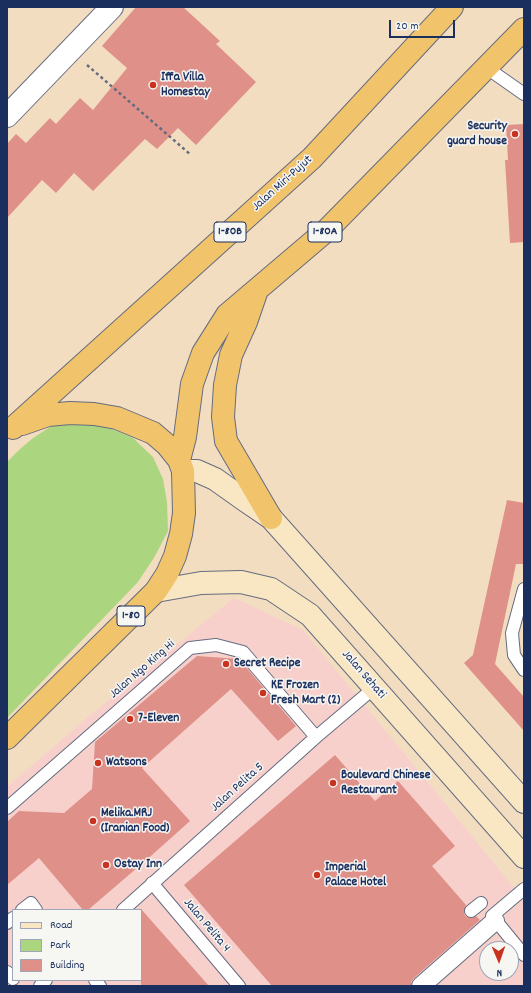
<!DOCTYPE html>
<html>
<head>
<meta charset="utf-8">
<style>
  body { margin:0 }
  #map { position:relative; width:531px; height:993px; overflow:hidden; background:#f2ddc0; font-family:Dekko,sans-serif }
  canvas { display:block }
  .frame { position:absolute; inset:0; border:8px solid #1b2f5e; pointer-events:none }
  .legend { position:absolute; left:12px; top:909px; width:130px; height:72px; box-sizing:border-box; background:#f6f6f2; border:1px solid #9ea6b7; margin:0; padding:5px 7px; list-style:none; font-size:12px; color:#1b2f5e }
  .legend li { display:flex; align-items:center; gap:8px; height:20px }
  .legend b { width:20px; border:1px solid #9ea6b7 }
  .north { position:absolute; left:479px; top:941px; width:40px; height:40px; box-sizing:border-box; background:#f6f6f2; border:1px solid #9ea6b7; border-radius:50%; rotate:178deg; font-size:11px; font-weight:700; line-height:16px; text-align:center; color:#1b2f5e }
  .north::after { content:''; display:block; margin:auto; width:14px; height:18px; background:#c8321e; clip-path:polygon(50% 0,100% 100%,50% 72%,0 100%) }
  .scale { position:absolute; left:389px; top:20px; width:66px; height:18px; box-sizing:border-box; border:2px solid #1b2f5e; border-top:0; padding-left:5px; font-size:12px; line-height:14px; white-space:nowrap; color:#1b2f5e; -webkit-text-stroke:3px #f6f6f2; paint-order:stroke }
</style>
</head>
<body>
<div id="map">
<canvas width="531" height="993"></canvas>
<div class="frame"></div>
<ul class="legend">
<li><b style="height:5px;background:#f9e7c3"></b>Road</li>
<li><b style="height:11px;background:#acd580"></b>Park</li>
<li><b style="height:11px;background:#df9088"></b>Building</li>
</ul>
<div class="north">N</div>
<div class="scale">20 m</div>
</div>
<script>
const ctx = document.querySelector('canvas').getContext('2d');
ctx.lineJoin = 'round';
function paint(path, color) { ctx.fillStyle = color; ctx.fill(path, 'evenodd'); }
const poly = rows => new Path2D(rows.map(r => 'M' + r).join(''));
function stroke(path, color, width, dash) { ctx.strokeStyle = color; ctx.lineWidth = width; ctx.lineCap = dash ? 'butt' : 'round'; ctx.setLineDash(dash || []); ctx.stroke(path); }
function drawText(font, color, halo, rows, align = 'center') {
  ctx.font = font + ' Dekko,sans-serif'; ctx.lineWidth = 3; ctx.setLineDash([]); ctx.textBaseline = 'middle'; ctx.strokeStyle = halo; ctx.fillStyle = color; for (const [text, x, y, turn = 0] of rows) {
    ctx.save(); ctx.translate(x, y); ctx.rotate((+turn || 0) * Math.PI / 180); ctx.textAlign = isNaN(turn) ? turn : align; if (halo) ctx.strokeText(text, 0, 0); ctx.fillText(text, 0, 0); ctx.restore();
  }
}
paint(poly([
  [234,598,303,630,524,900,524,986,7,986,7,787,89,716],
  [13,910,141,910,141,980,13,980],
  [487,949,511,949,511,973,487,973]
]), '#f7d0cc');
paint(poly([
  [67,421,101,424,133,438,153,457,163,479,167,502,168,531,155,556,138,582,7,718,7,462,19,450,33,438,50,427]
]), '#acd580');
paint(poly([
  [136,7,183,7,220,41,216,44,256,82,196,145,178,128,157,149,145,139,93,191,74,173,56,193,42,180,7,218,7,144,16,134,26,143,50,118,56,124,80,98,93,110,127,68,102,46],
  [524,124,524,242,510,243,505,160,508,160,506,125],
  [507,500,524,503,524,564,516,564,495,664,524,697,524,731,464,663,473,655],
  [197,656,239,659,296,726,278,741,231,689,142,768,190,821,152,855,88,910,83,910,39,858,7,885,7,822,19,811,64,813,92,789,95,742],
  [335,755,375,801,398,781,455,846,432,866,466,905,464,912,465,916,472,918,476,916,480,920,414,978,411,982,411,986,272,986,184,885],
  [141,909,209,986,141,986]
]), '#df9088');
const service = poly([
  [487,68,524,94],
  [524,589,512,633,514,655,524,670],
  [7,808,190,648,216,645,243,652,316,737],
  [152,883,239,986],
  [524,889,492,916,524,955],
  [22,910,31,903,36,910],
  [123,910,316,737,374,688],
  [471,911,481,903],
  [7,923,13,918],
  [7,972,13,979],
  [95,980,100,986],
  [40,986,46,980]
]);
const pedestrian = poly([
  [421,986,495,921]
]);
const minor = poly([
  [7,116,112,7]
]);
const secondary = poly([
  [183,471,197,471,215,479,246,501,271,518,524,802],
  [156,591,201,583,241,582,271,589,310,615,524,857]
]);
const trunk = poly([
  [257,290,246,322,231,355,225,385,223,417,226,441,271,518],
  [13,428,312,158,452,7],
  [179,460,185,437,192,384,203,353,227,315,327,230,524,29],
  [7,738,156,591,167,574,175,556,181,534,184,513,183,471,179,460,167,445,153,433,117,418,94,414,70,413,48,415,22,424]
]);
stroke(service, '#666c80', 14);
stroke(pedestrian, '#666c80', 20);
stroke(minor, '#666c80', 24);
stroke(secondary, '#666c80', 24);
stroke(trunk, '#666c80', 24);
stroke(poly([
  [87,65,191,155]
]), '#666c80', 2.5, [3, 3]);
stroke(service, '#fff', 12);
stroke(pedestrian, '#fff', 18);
stroke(minor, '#fff', 22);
stroke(secondary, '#f9e7c3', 22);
stroke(trunk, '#f1c36a', 22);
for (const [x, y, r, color] of [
  [153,85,4,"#c8321e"],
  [515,134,4,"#c8321e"],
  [226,664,4,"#c8321e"],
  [263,693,4,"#c8321e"],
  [130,719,4,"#c8321e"],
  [98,763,4,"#c8321e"],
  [333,783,4,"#c8321e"],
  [93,821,4,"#c8321e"],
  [106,865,4,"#c8321e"],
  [317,875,4,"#c8321e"]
]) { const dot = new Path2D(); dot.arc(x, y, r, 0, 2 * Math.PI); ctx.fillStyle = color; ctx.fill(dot); stroke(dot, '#f6f6f2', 1.5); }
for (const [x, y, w] of [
  [230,232,32],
  [325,232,34],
  [131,616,28]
]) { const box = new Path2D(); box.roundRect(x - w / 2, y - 10, w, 20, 3); ctx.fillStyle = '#f6f6f2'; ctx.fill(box); stroke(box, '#1b2f5e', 1); }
drawText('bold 12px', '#1b2f5e', null, [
  ["1-80B",230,232],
  ["1-80A",325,232],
  ["1-80",131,616]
]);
drawText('bold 13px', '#1b2f5e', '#f6f6f2', [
  ["Iffa Villa",161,78],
  ["Homestay",161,93],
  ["Security",507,127,"right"],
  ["guard house",507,142,"right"],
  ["Secret Recipe",234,664],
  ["KE Frozen",271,686],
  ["Fresh Mart (2)",271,701],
  ["7-Eleven",138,719],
  ["Watsons",106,763],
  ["Boulevard Chinese",341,776],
  ["Restaurant",341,791],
  ["Melika.MRJ",101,814],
  ["(Iranian Food)",101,829],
  ["Ostay Inn",114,865],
  ["Imperial",325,868],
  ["Palace Hotel",325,883]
], 'left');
drawText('13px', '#1b2f5e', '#f6f6f2', [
  ["Jalan Miri-Pujut",283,184,-42],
  ["Jalan Ngo King Hi",143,670,-41],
  ["Jalan Sehati",363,675,49],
  ["Jalan Pelita 5",238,788,-42],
  ["Jalan Pelita 4",206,926,50]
]);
</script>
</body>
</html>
